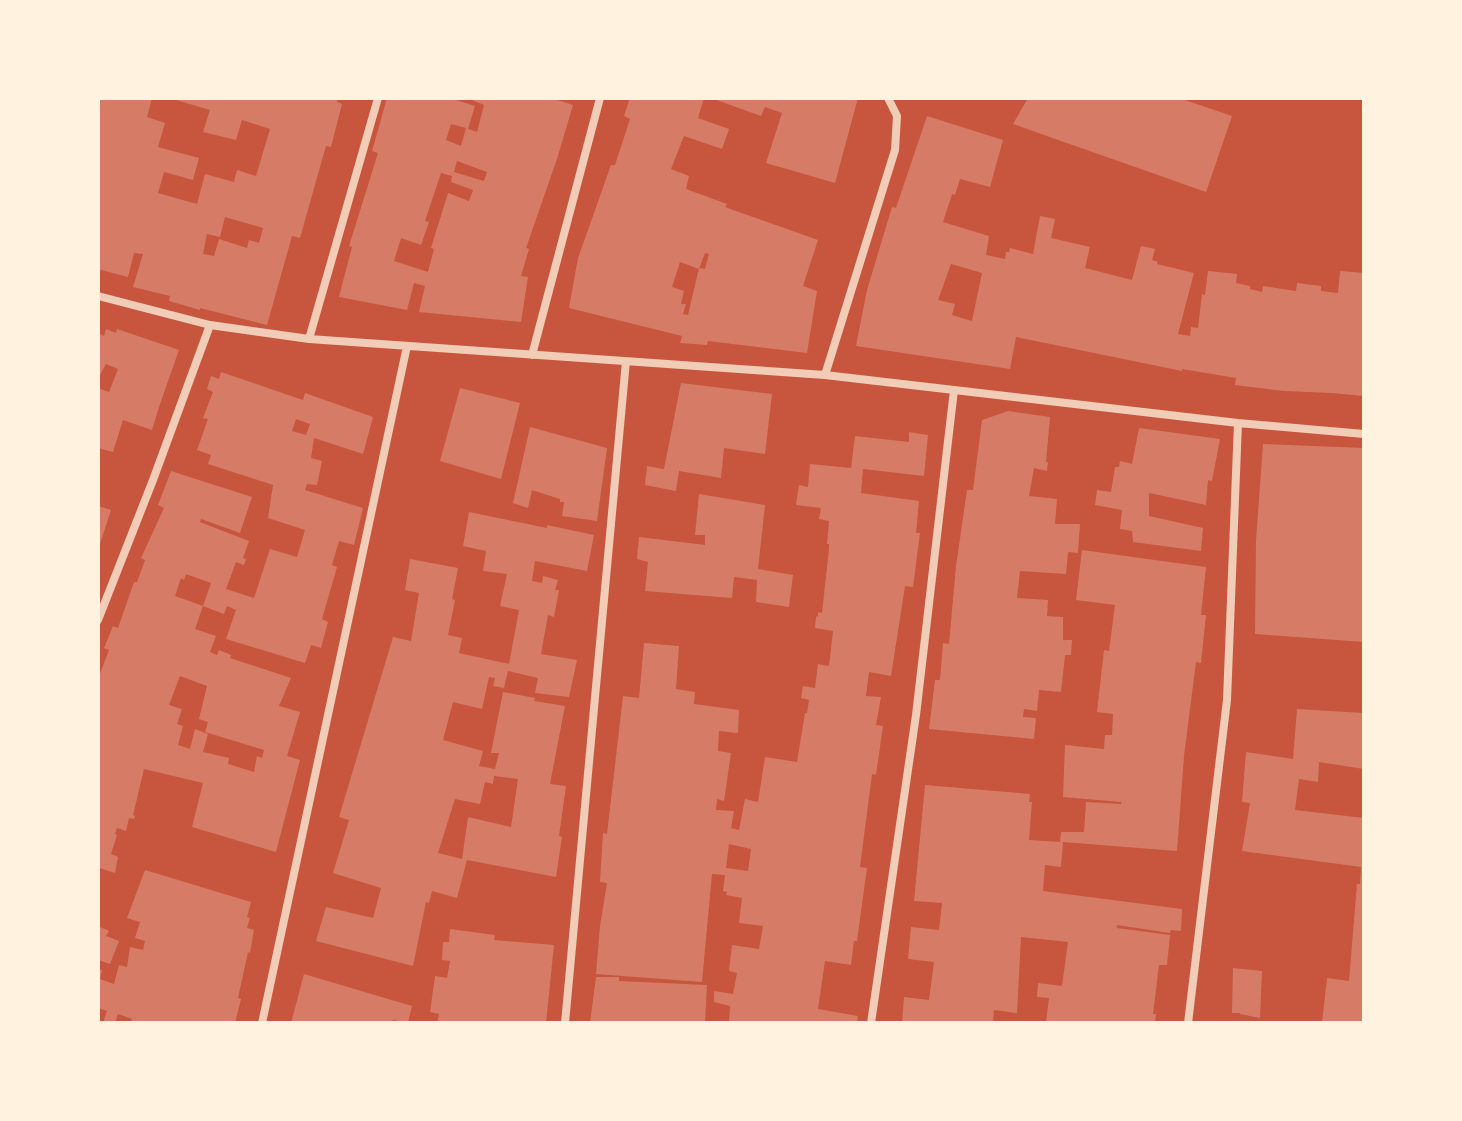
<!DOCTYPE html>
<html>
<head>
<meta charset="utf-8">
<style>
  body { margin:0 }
  #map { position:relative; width:1462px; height:1121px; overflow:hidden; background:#c8553d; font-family:Karla,sans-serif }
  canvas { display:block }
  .frame { position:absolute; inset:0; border:100px solid #fff3e0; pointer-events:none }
</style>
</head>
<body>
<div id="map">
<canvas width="1462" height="1121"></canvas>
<div class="frame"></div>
</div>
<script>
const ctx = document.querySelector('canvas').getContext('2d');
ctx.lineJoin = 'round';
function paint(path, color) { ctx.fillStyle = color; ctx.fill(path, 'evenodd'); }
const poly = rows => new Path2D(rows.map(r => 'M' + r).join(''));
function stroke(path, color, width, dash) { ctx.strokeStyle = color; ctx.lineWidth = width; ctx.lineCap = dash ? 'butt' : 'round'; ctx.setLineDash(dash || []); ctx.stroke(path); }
paint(poly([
  [98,98,152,98,147,117,165,123,158,147,199,158,193,180,164,172,158,193,197,204,205,174,234,182,237,170,256,176,270,129,242,120,236,140,203,132,210,110,170,98,338,98,337,102,342,104,331,147,326,146,300,238,292,236,267,325,200,308,200,310,169,301,170,296,133,287,143,254,134,253,128,277,98,269],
  [225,217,263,228,259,243,249,240,247,248,219,239,214,256,203,254,207,234,220,237],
  [387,98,450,98,475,106,468,129,477,132,484,105,472,100,473,98,551,98,573,105,557,159,526,248,529,249,521,276,528,277,521,322,419,312,425,286,414,283,407,310,339,297,352,247,349,246,378,153,372,151],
  [451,124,466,128,461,146,446,140],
  [457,161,487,172,484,181,454,172],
  [441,173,452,176,451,182,473,190,469,201,448,193,431,248,434,249,428,272,394,261,401,238,421,245,429,222,425,221],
  [630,98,704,98,698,118,729,129,722,149,684,136,671,169,689,176,686,189,727,204,725,207,818,240,803,286,817,291,807,353,708,341,707,345,680,343,682,336,569,308,578,258,611,165,615,165,630,119,624,116],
  [705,253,709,254,705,269,699,268,688,315,683,314,686,304,681,304,684,291,672,287,680,262,699,269],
  [711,98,858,98,835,183,766,163,782,113,765,107,761,116],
  [1028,98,1179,98,1232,116,1206,192,1013,124],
  [927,116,1003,140,990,187,960,179,955,195,952,194,943,222,989,236,986,255,1005,259,1006,252,1009,252,1010,248,1033,254,1040,216,1055,219,1051,238,1090,247,1085,268,1132,280,1141,246,1155,249,1152,260,1158,262,1157,264,1194,273,1178,334,1190,336,1191,327,1198,328,1202,294,1205,295,1208,271,1237,274,1236,283,1250,286,1250,289,1262,292,1263,286,1296,291,1297,283,1321,286,1321,291,1338,293,1340,271,1364,273,1364,396,1332,393,1284,391,1235,385,1236,378,1182,369,1182,371,1016,337,1010,369,856,346,867,290,892,207,896,208],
  [951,264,982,273,972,321,952,315,955,304,938,300],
  [106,329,116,333,117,329,179,350,159,407,152,430,123,420,113,452,98,448,98,388,109,392,118,369,106,364,98,379,98,333,104,336],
  [221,372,303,400,305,393,373,417,363,454,314,438,311,458,322,461,317,485,307,484,305,490,363,508,354,545,339,541,332,565,337,567,322,619,328,622,321,648,311,645,305,663,226,639,236,610,227,606,224,614,203,606,211,583,186,574,184,580,181,578,175,596,203,606,195,629,216,636,210,652,217,655,219,650,231,655,230,658,291,678,279,706,300,712,287,756,300,760,276,852,192,827,203,783,144,769,133,815,135,816,134,819,129,818,126,831,117,828,115,834,117,835,111,854,118,857,115,873,100,868,98,874,98,679,109,650,104,648,113,626,118,628,134,582,137,582,145,560,141,558,164,508,158,505,171,471,252,497,240,533,201,519,200,522,249,541,243,558,246,559,244,565,236,562,226,589,254,598,270,549,297,557,305,530,268,518,273,485,208,464,211,455,197,450,208,419,203,418,213,392,207,389,211,376,219,379],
  [296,419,310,424,306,435,292,431],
  [180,676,207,686,199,719,208,722,205,732,264,750,262,758,257,756,254,772,228,764,229,758,203,752,208,734,195,729,190,749,178,745,183,726,177,724,182,709,169,705],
  [681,383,772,394,765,454,724,448,721,478,679,471,676,491,645,485,647,466,664,469],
  [460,388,520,403,501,479,440,461],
  [1008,411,1050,417,1046,462,1048,462,1047,471,1034,468,1029,496,1057,499,1055,524,1080,524,1078,553,1068,552,1066,574,1020,571,1017,598,1048,600,1047,616,1063,617,1063,640,1072,640,1071,655,1065,655,1061,692,1039,690,1037,711,1024,709,1023,717,1036,718,1034,739,929,729,935,680,940,680,943,643,949,644,956,566,967,490,973,490,982,420],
  [530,427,607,448,597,521,562,516,564,502,560,502,560,499,532,490,528,508,513,503],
  [1139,428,1220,439,1212,481,1208,480,1206,505,1149,493,1149,516,1203,528,1201,551,1133,542,1132,531,1120,529,1122,510,1095,505,1097,490,1111,492,1115,467,1119,467,1120,461,1132,464],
  [909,432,928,435,924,476,863,469,861,493,919,501,916,533,920,533,913,587,905,586,891,676,869,672,866,696,881,697,876,725,883,726,876,775,872,774,860,867,867,868,857,941,854,941,851,965,825,961,818,1009,858,1016,857,1023,729,1022,730,1006,714,1002,714,991,733,994,737,973,729,971,732,945,759,949,763,926,739,923,742,898,726,895,727,892,723,891,725,875,712,874,702,982,596,974,600,926,607,883,600,882,603,833,607,834,623,696,639,698,644,643,679,646,676,689,695,692,694,704,739,710,738,733,719,731,718,751,731,753,724,801,717,799,716,810,734,811,731,828,739,830,745,799,758,802,765,757,797,762,805,713,807,713,809,700,801,698,803,686,815,688,818,664,829,666,833,631,815,628,816,616,818,617,818,612,822,613,829,549,829,544,827,544,829,521,819,519,821,508,796,505,799,485,808,487,810,464,851,468,855,436,909,442],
  [729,844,751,849,748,871,726,868],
  [1263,444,1364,448,1364,642,1255,634,1256,541],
  [699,494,765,505,758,569,793,575,789,607,756,602,757,580,734,577,732,598,645,591,648,562,637,559,639,537,705,545,705,535,695,535],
  [98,506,111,510,99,547,98,547],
  [469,512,547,528,547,525,594,535,587,571,535,561,532,581,542,583,543,576,558,580,555,590,559,590,554,617,548,615,541,654,577,660,569,697,535,693,538,678,508,671,504,688,493,686,495,678,489,677,482,709,453,702,443,740,483,751,479,766,495,769,499,753,491,753,503,692,535,698,534,701,565,706,550,784,566,786,559,836,562,837,556,877,467,860,457,898,432,891,429,903,426,902,413,966,316,941,326,907,373,918,381,888,333,873,349,820,339,817,393,637,411,641,419,593,405,590,410,559,458,568,452,599,455,600,448,635,462,638,459,653,509,664,519,610,500,606,507,574,483,571,486,551,463,546],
  [494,776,518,779,511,827,468,817,462,859,438,853,455,799,480,804,485,782,493,784],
  [1082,550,1206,567,1201,615,1206,615,1201,663,1196,662,1184,756,1177,851,1063,842,1061,867,1045,865,1043,891,1182,909,1181,931,1171,930,1170,933,1117,925,1117,928,1170,935,1167,965,1159,965,1153,1014,1156,1014,1155,1023,1046,1023,1049,998,1037,997,1038,983,1062,986,1068,942,1021,937,1017,1013,994,1010,993,1023,902,1023,904,997,929,1000,934,962,908,959,911,927,939,930,942,903,914,901,925,785,1030,794,1029,802,1032,802,1029,840,1060,842,1061,832,1084,832,1086,802,1121,804,1121,802,1063,797,1065,745,1104,749,1105,735,1112,735,1113,714,1097,712,1104,650,1109,651,1115,605,1076,600],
  [1297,709,1364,713,1364,769,1319,762,1318,782,1299,779,1295,810,1364,818,1364,1023,1322,1023,1327,978,1349,981,1357,884,1360,884,1361,867,1242,851,1250,803,1242,802,1246,752,1293,759],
  [145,870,251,902,247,917,250,918,247,928,254,930,250,953,248,952,238,998,241,999,235,1023,130,1023,132,1019,118,1014,115,1023,103,1023,107,1011,98,1008,98,969,102,970,100,979,114,984,119,965,127,967,130,947,143,950,145,941,135,938,140,922,127,918],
  [98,926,109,931,106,936,119,941,110,964,98,960],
  [450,929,495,935,494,940,554,945,546,1023,437,1023,439,1014,430,1012,435,976,447,978,450,961,442,960,443,942,449,942],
  [1233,968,1262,971,1260,1018,1240,1014,1240,1013,1232,1013],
  [304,974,412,1006,408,1023,393,1020,392,1023,291,1023],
  [596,977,619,977,619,981,707,985,705,1023,590,1023]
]), '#d67c66');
stroke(poly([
  [98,296,210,325,309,339,825,375,1238,423,1364,434],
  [309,339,378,98],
  [532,355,600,98],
  [825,375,895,150,897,116,888,98],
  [98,620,153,480,210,325],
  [262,1023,407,346],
  [565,1023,626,361],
  [871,1023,916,715,954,390],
  [1188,1023,1227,700,1238,423]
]), '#f1ccb7', 8);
</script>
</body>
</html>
